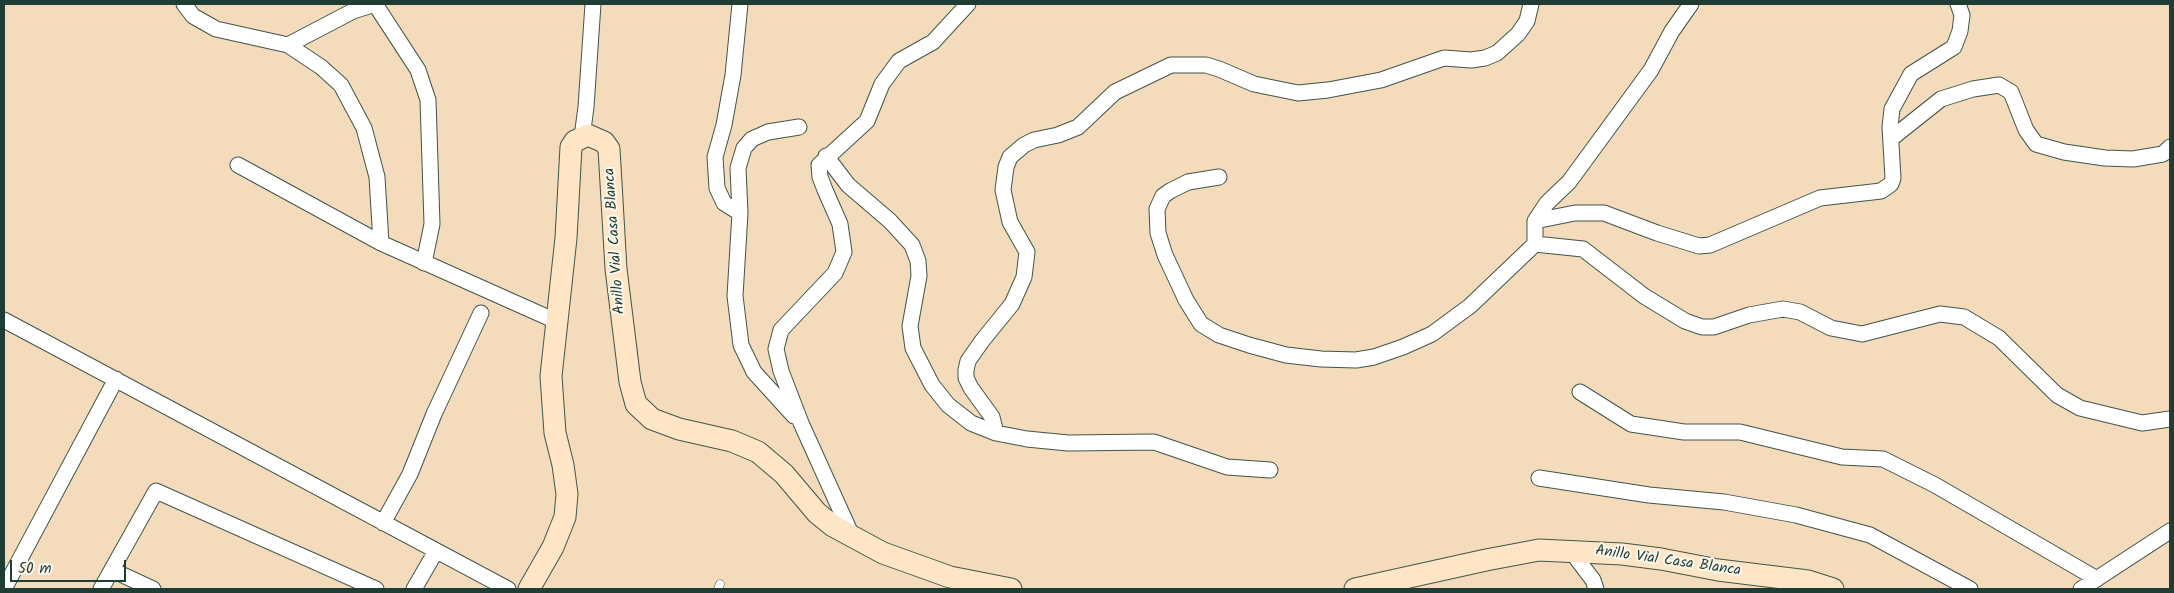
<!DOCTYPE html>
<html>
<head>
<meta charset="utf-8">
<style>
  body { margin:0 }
  #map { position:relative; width:2174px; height:593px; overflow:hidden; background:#f3dbbb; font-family:Kalam,sans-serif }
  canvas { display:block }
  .frame { position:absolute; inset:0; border:5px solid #1f3d34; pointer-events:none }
  .scale { position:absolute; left:10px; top:560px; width:116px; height:22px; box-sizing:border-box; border:2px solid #1f3d34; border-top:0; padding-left:6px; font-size:15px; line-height:18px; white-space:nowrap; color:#1f3d34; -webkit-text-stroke:4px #fbf7ec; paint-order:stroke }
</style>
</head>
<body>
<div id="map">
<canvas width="2174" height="593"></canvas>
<div class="frame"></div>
<div class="scale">50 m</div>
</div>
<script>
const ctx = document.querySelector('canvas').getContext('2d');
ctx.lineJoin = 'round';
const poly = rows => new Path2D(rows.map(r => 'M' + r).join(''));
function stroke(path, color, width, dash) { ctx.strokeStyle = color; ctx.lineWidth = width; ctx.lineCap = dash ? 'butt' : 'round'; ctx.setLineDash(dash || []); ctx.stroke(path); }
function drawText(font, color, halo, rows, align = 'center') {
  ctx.font = font + ' Kalam,sans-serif'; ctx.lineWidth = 4; ctx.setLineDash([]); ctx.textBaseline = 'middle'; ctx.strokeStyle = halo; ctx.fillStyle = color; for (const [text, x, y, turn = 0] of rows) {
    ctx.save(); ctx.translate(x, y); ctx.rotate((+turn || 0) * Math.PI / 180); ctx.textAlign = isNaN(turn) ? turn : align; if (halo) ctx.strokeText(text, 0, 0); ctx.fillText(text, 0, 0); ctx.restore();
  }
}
const service = poly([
  [718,589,720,584]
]);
const minor = poly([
  [184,4,193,16,216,29,288,45,321,67,341,85,364,128,377,177,381,243],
  [375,4,418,70,428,100,432,224,424,263],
  [288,45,353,11,375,4],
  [582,137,586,107,593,4],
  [1892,138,1941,99,1973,89,1999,85,2011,92,2026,130,2036,144,2064,152,2105,158,2133,159,2163,154,2170,147],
  [826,156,848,185,890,221,912,245,918,261,919,276,910,326,913,348,932,385,948,405,971,423,996,433,1027,439,1068,443,1154,442,1227,467,1270,470],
  [238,165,381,243,558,322],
  [1219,177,1188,182,1170,191,1163,196,1157,209,1158,233,1165,255,1186,300,1201,324,1219,335,1249,345,1286,355,1321,359,1356,360,1374,357,1403,347,1432,334,1470,306,1535,244,1535,221,1547,203,1569,182,1651,70,1672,31,1691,4],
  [740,213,724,203,717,188,715,157,724,125,733,75,740,4],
  [1535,221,1575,213,1604,213,1657,233,1699,246,1710,245,1820,198,1881,191,1891,184,1893,178,1890,127,1892,109,1911,74,1954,47,1960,31,1962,15,1958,4],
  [1535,244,1583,249,1644,296,1685,321,1702,327,1714,327,1749,315,1783,309,1800,312,1831,328,1862,334,1940,314,1964,317,1999,338,2057,395,2080,408,2142,423,2170,419],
  [4,320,508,589],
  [1580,392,1631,424,1684,432,1740,432,1842,457,1883,459,1935,485,2097,579],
  [794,416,754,372,741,345,735,296,740,213,738,168,744,148,752,139,768,132,799,127],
  [996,433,992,417,971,388,966,378,966,370,968,361,982,341,1012,304,1024,277,1027,252,1010,222,1003,190,1006,167,1010,157,1024,145,1034,140,1058,135,1078,127,1115,92,1171,65,1206,65,1219,69,1254,84,1298,93,1328,90,1381,80,1444,58,1471,60,1485,58,1497,53,1518,34,1527,21,1531,4],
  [1539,478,1649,495,1724,502,1796,515,1870,535,1970,589],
  [383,523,410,474,434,414,481,313],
  [853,538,801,423,781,371,776,349,781,330,835,273,844,252,840,224,825,190,820,177,819,165,867,121,882,84,899,61,933,42,968,4],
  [1571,551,1593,580,1596,589],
  [112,570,153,589],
  [4,589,116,379],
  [101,589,156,491,376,589],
  [414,589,436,551],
  [2081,589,2170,531]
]);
const secondary = poly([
  [529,589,553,547,565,517,567,494,563,465,555,433,551,376,566,238,571,147,575,141,588,135,604,142,609,149,616,269,630,382,636,404,652,419,679,429,732,441,758,452,784,474,817,513,833,526,883,553,950,577,1011,589],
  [1355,589,1486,560,1539,550,1622,554,1661,559,1718,570,1808,581,1833,589]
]);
stroke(service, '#3f5548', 9);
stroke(minor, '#3f5548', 17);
stroke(secondary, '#3f5548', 23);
stroke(service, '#fff', 8);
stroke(minor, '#fff', 15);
stroke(secondary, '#fee5c5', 21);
drawText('15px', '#1f3d34', '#fbf7ec', [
  ["Anillo Vial Casa Blanca",616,241,-94],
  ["Anillo Vial Casa Blanca",1668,562,8]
]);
</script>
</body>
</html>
